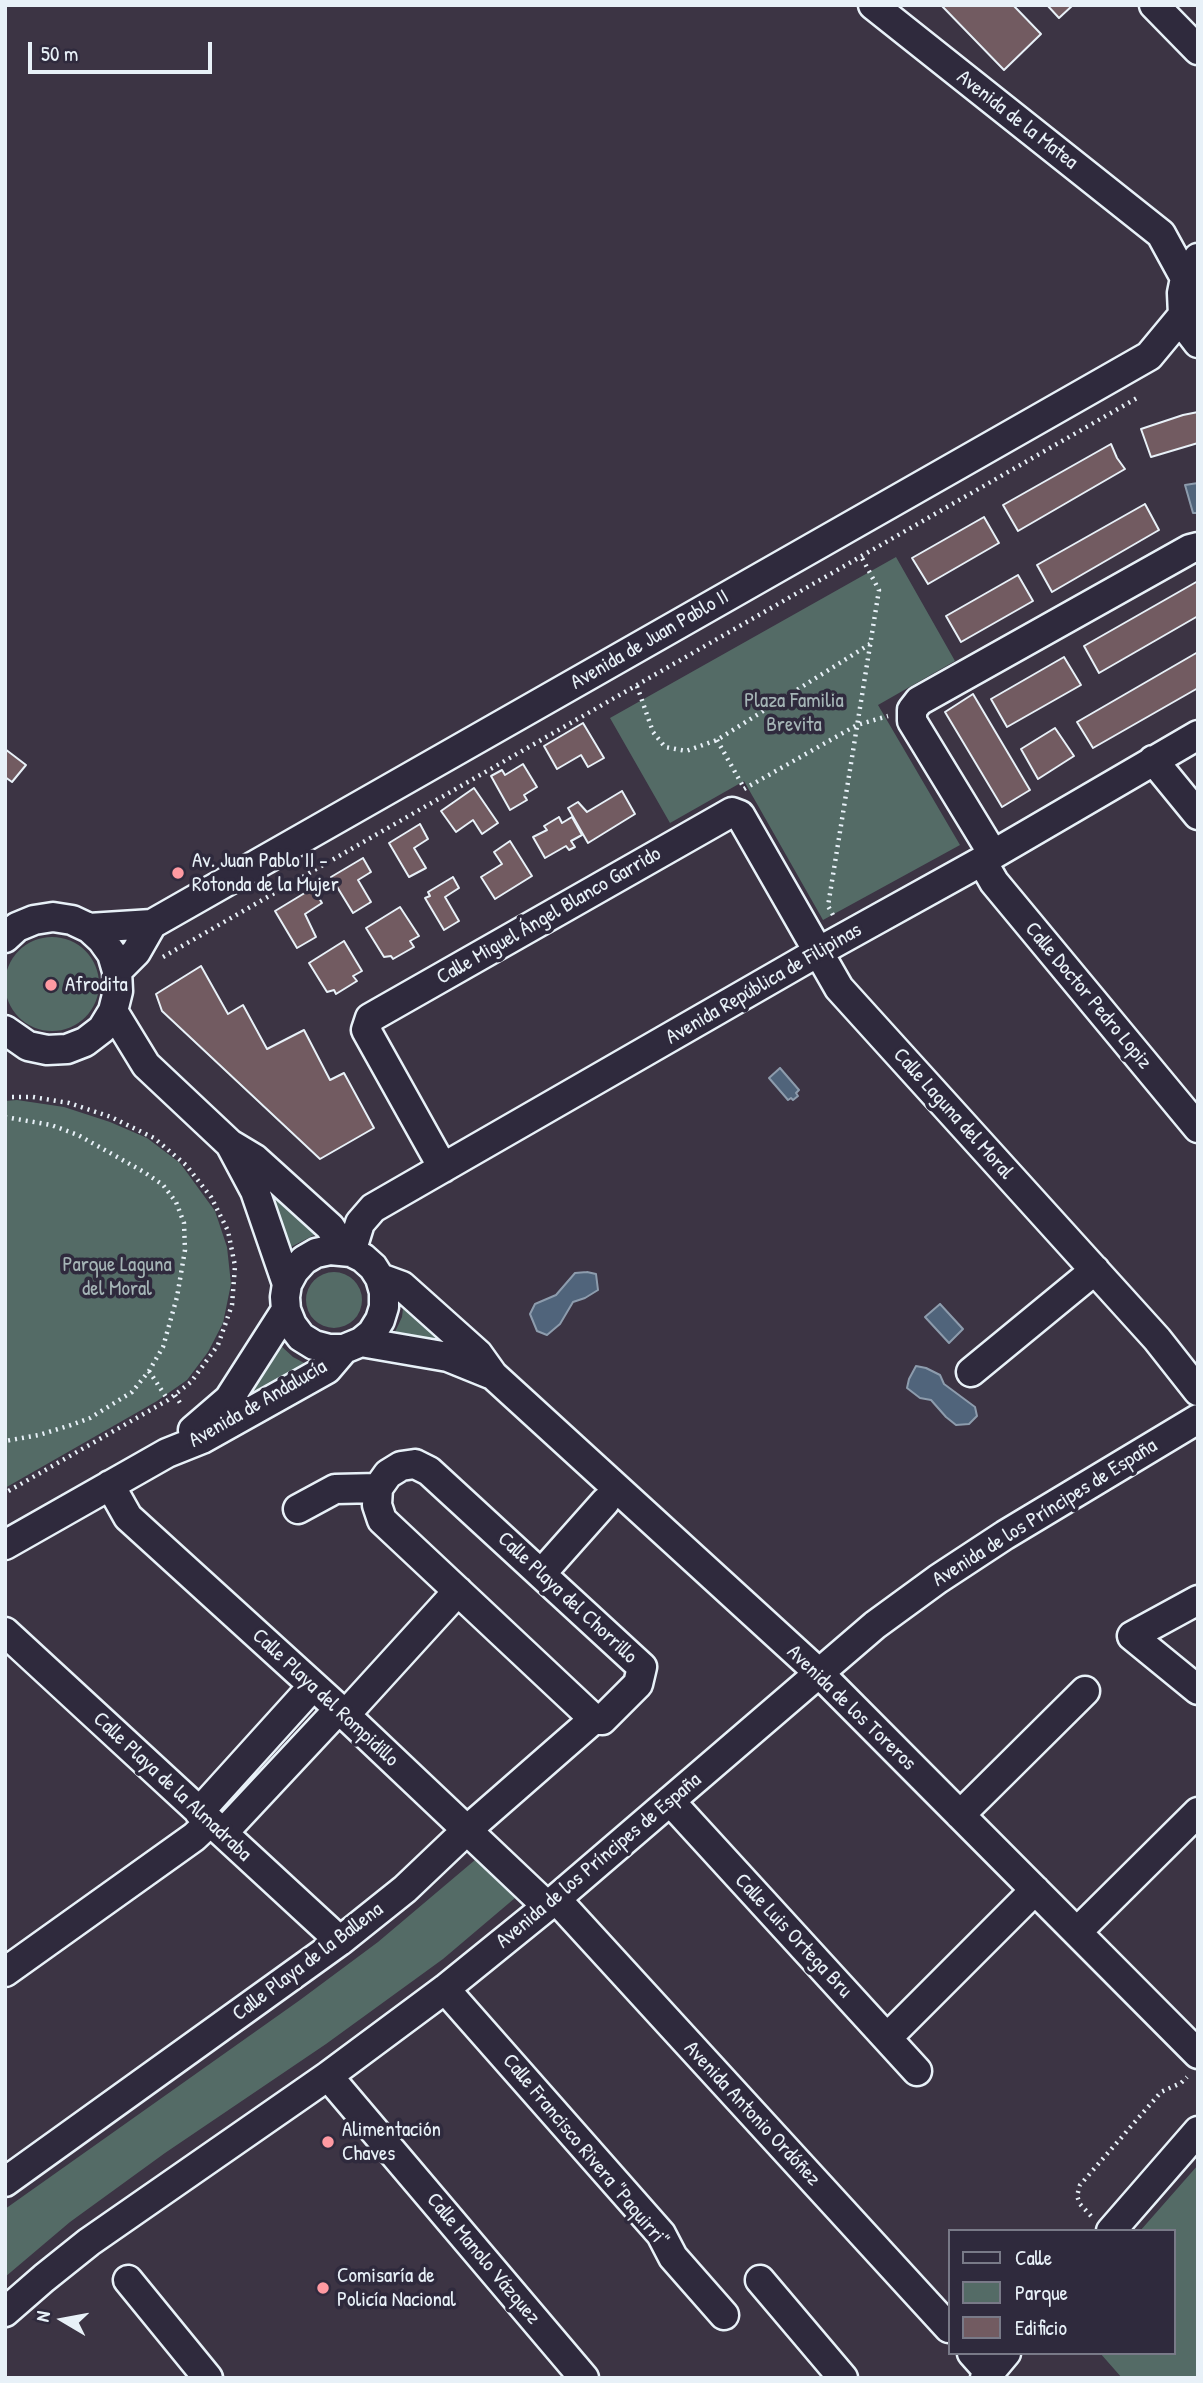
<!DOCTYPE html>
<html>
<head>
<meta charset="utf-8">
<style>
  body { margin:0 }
  #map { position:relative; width:1203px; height:2383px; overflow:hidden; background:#3c3444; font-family:"Patrick Hand",sans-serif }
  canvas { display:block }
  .frame { position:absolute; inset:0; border:7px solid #e8f1f8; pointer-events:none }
  .legend { position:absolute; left:948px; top:2229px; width:228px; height:126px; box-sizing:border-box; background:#2f2a3d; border:2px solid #797a88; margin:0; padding:9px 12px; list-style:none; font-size:21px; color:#e8f1f8 }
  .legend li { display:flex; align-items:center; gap:14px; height:35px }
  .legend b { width:35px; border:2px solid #797a88 }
  .north { position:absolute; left:28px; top:2285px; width:70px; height:70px; -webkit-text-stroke:5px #2f2a3d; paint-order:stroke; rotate:280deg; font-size:19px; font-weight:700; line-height:28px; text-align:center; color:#e8f1f8 }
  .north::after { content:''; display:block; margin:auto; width:24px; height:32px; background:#e8f1f8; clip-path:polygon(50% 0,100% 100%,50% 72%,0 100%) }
  .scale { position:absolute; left:28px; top:42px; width:184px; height:32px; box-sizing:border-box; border:4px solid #e8f1f8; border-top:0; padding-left:9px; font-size:21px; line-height:24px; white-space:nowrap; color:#e8f1f8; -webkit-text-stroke:5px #2f2a3d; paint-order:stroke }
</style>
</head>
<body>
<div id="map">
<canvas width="1203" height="2383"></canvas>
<div class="frame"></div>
<ul class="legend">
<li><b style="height:9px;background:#2f2a3d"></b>Calle</li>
<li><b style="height:19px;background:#546b66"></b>Parque</li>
<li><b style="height:19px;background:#725b61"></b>Edificio</li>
</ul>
<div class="north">N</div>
<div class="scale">50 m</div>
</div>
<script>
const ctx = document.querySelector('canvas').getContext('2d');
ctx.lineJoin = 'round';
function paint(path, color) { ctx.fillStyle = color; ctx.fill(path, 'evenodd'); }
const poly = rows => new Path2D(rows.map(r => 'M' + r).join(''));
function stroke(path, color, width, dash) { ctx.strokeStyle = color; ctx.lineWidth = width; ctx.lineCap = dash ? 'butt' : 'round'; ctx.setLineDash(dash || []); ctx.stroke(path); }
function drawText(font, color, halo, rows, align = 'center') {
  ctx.font = font + ' "Patrick Hand",sans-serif'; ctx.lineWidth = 7; ctx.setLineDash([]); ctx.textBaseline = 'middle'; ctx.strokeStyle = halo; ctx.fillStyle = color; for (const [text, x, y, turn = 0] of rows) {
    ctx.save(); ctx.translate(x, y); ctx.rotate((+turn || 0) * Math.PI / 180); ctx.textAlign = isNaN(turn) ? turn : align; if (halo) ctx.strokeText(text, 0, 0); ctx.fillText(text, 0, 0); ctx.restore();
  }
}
paint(poly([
  [896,557,955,661,878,705,960,845,823,920,744,781,670,823,610,718],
  '5 984a47 47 0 1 1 94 0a47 47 0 1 1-94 0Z',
  [17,1100,64,1107,110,1122,147,1138,180,1163,215,1211,227,1247,231,1284,223,1323,208,1352,187,1380,157,1401,5,1488,5,1101],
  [266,1184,320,1232,283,1251],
  '306 1300a28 28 0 1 1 56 0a28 28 0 1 1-56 0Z',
  [404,1300,454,1345,394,1334,402,1317],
  [279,1344,293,1357,308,1365,243,1406,240,1401],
  [475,1860,515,1898,443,1959,326,2044,165,2153,70,2222,5,2277,5,2209,300,2000,378,1942],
  [1198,2165,1198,2378,1122,2378,1100,2353,1173,2353,1173,2231,1140,2231]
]), '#546b66');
const water = poly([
  [1198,483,1198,513,1193,513,1185,485,1198,483],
  [780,1068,799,1090,796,1093,798,1096,793,1100,791,1098,788,1100,769,1078,780,1068],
  [587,1272,596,1274,598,1290,585,1298,573,1302,560,1324,547,1335,537,1331,530,1314,535,1304,556,1295,575,1273,587,1272],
  [940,1304,963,1329,949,1343,925,1317,940,1304],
  [916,1366,926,1368,940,1375,944,1384,975,1407,977,1416,969,1424,956,1425,946,1417,931,1400,920,1398,907,1388,909,1379,916,1366]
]);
paint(water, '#50647b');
stroke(water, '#8d9cad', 2);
const building = poly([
  [941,5,1013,5,1041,34,1004,70,941,5],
  [1047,5,1073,5,1059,18,1047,5],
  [1198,412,1198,443,1151,457,1141,429,1183,415,1198,412],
  [1111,444,1117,458,1125,469,1018,531,1003,505,1111,444],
  [1145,504,1159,530,1052,592,1037,565,1145,504],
  [984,517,999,543,928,584,912,558,984,517],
  [1018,575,1033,601,961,642,946,616,1018,575],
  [1198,581,1198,616,1099,673,1084,646,1198,581],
  [1198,652,1198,688,1093,748,1077,722,1198,652],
  [1064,657,1081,685,1007,727,991,699,1064,657],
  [973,694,1030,790,1002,807,945,712,973,694],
  [583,723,604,758,588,767,581,755,557,769,544,746,583,723],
  [1055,728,1074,756,1038,779,1021,749,1055,728],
  [5,749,26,765,12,782,5,777,5,749],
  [523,764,537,787,524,795,527,800,510,810,491,776,502,770,505,775,523,764],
  [474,788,498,823,482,834,473,820,456,832,441,811,474,788],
  [622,791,635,814,588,843,568,808,578,802,587,812,622,791],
  [559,817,562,823,572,817,582,835,571,841,575,847,569,850,566,846,545,858,533,837,547,830,544,826,559,817],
  [420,824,428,839,414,848,426,868,409,877,389,843,420,824],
  [510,841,532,876,495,899,481,877,502,864,494,852,510,841],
  [363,858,371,872,358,880,371,902,353,913,331,877,363,858],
  [453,877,459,888,445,897,459,921,444,930,425,898,430,896,428,892,453,877],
  [313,888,322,903,305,914,316,937,297,948,275,911,313,888],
  [400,907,419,936,410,941,414,947,393,959,391,956,384,957,366,928,400,907],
  [344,941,362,971,353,976,357,981,336,994,334,990,327,992,309,963,344,941],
  [201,966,228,1014,243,1005,267,1049,304,1030,330,1080,344,1073,374,1128,320,1159,162,1011,156,994,201,966]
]);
paint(building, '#725b61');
stroke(building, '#e8f1f8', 2);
const minor = poly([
  [873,5,1161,234,1185,278],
  [1154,5,1198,50],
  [1198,258,1185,278,1182,293,1183,315,1188,330,1198,343],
  [1153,760,1198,815],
  [993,854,912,721,912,710,919,701,1190,549,1198,547],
  [982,861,994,882,1198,1128],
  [89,928,152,924,1149,356,1183,315],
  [5,938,17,927,34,920,53,917,72,920,89,928,102,940,112,954,117,971,118,991,113,1011,102,1029,85,1042,67,1049,47,1050,28,1046,5,1030],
  [117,971,136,952,152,924],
  [113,1011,146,1065,230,1144,255,1159,330,1227,345,1250],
  [230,1144,255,1191,287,1284,285,1297,286,1310,292,1325,301,1337,314,1345,329,1349,344,1349,361,1342,372,1333,380,1320,384,1307,384,1292,380,1278,373,1267,363,1258,351,1252,330,1250,316,1253,304,1260,294,1271,287,1284],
  [443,1168,366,1030,370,1018,732,812,740,815,839,988,1157,1339,1198,1391],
  [351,1252,360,1223,373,1208,818,952,982,861,1198,735],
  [380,1278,402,1286,478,1354,493,1375,819,1673,1198,2054],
  [361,1342,448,1357,490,1374],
  [971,1372,1095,1270],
  [193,1430,229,1399,286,1310],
  [415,1464,429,1471,642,1667,638,1684,602,1720,594,1719,382,1520,377,1505,378,1488,388,1474,401,1466,415,1464],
  [110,1485,128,1517,339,1709,547,1906],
  [298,1509,335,1489,378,1488],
  [5,1545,167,1453,202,1439,327,1369,344,1349],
  [541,1574,605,1502],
  [1198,1600,1132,1636,1198,1690],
  [5,1632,340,1941],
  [345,1715,458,1591],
  [670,1801,917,2071],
  [199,1812,313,1686],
  [960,1815,1085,1691],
  [223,1833,339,1709],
  [556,1899,949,2328],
  [1077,1932,1198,1812],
  [5,1972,194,1837,210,1822],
  [445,1989,661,2234,673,2257,724,2315],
  [887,2038,1035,1890],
  [328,2076,584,2378],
  [5,2182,340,1941,405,1889,467,1830,594,1719],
  [1111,2231,1198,2131],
  [128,2280,208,2378],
  [760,2280,843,2378],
  [5,2312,44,2278,89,2242,328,2076,445,1989,556,1899,875,1625,938,1579,1005,1535,1198,1419],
  [972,2353,989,2372],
  [985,2378,1006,2353]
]);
stroke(minor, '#e8f1f8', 33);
stroke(poly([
  [637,686,653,732,665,747,686,751,717,740,870,644],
  [717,740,744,788],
  [744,789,857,725,888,716],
  [833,915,828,906,879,590,862,558],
  [163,957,1137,398],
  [5,1097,33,1097,69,1103,111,1117,154,1138,186,1165,211,1197,228,1231,235,1266,232,1305,218,1345,191,1382,168,1400,5,1493],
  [5,1117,51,1125,78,1135,144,1172,163,1185,176,1202,184,1223,185,1250,177,1297,163,1347,149,1371,132,1392,90,1418,71,1425,39,1435,5,1441],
  [149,1371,168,1400],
  [175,1395,182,1406],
  [1091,2216,1080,2204,1077,2196,1080,2185,1161,2092,1181,2083,1187,2077]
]), '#e8f1f8', 4.5, [2, 5]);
stroke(minor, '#2f2a3d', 28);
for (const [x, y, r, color] of [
  [178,873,7,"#ff9aa2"],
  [51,985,7,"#ff9aa2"],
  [328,2142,7,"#ff9aa2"],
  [323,2288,7,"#ff9aa2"]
]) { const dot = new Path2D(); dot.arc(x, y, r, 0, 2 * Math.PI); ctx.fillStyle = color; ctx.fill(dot); stroke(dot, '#2f2a3d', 2.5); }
drawText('21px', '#e8f1f8', '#2f2a3d', [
  ["Avenida de la Matea",1017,120,38],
  ["Avenida de Juan Pablo II",650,640,-30],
  ["Calle Miguel Ángel Blanco Garrido",549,916,-30],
  ["Avenida República de Filipinas",764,984,-30],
  ["Calle Doctor Pedro Lopiz",1088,996,50],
  ["Calle Laguna del Moral",953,1114,48],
  ["Avenida de Andalucía",258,1404,-30],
  ["Avenida de los Príncipes de España",1045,1513,-32],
  ["Calle Playa del Chorrillo",567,1598,43],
  ["Calle Playa del Rompidillo",325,1698,43],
  ["Avenida de los Toreros",851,1708,44],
  ["Calle Playa de la Almadraba",172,1787,43],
  ["Avenida de los Príncipes de España",599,1861,-40],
  ["Calle Luis Ortega Bru",793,1936,47],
  ["Calle Playa de la Ballena",308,1962,-37],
  ["Avenida Antonio Ordóñez",752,2114,47],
  ["Calle Francisco Rivera \"Paquirri\"",585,2151,50],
  ["Calle Manolo Vázquez",483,2259,50]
]);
drawText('21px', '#a5b5b6', '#2f2a3d', [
  ["Plaza Familia",794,701],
  ["Brevita",794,725],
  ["Parque Laguna",117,1265],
  ["del Moral",117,1289]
]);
drawText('21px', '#e8f1f8', '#2f2a3d', [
  ["Av. Juan Pablo II -",192,861],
  ["Rotonda de la Mujer",192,885],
  ["Afrodita",65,985],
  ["Alimentación",342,2130],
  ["Chaves",342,2154],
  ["Comisaría de",337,2276],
  ["Policía Nacional",337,2300]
], 'left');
</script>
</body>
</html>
